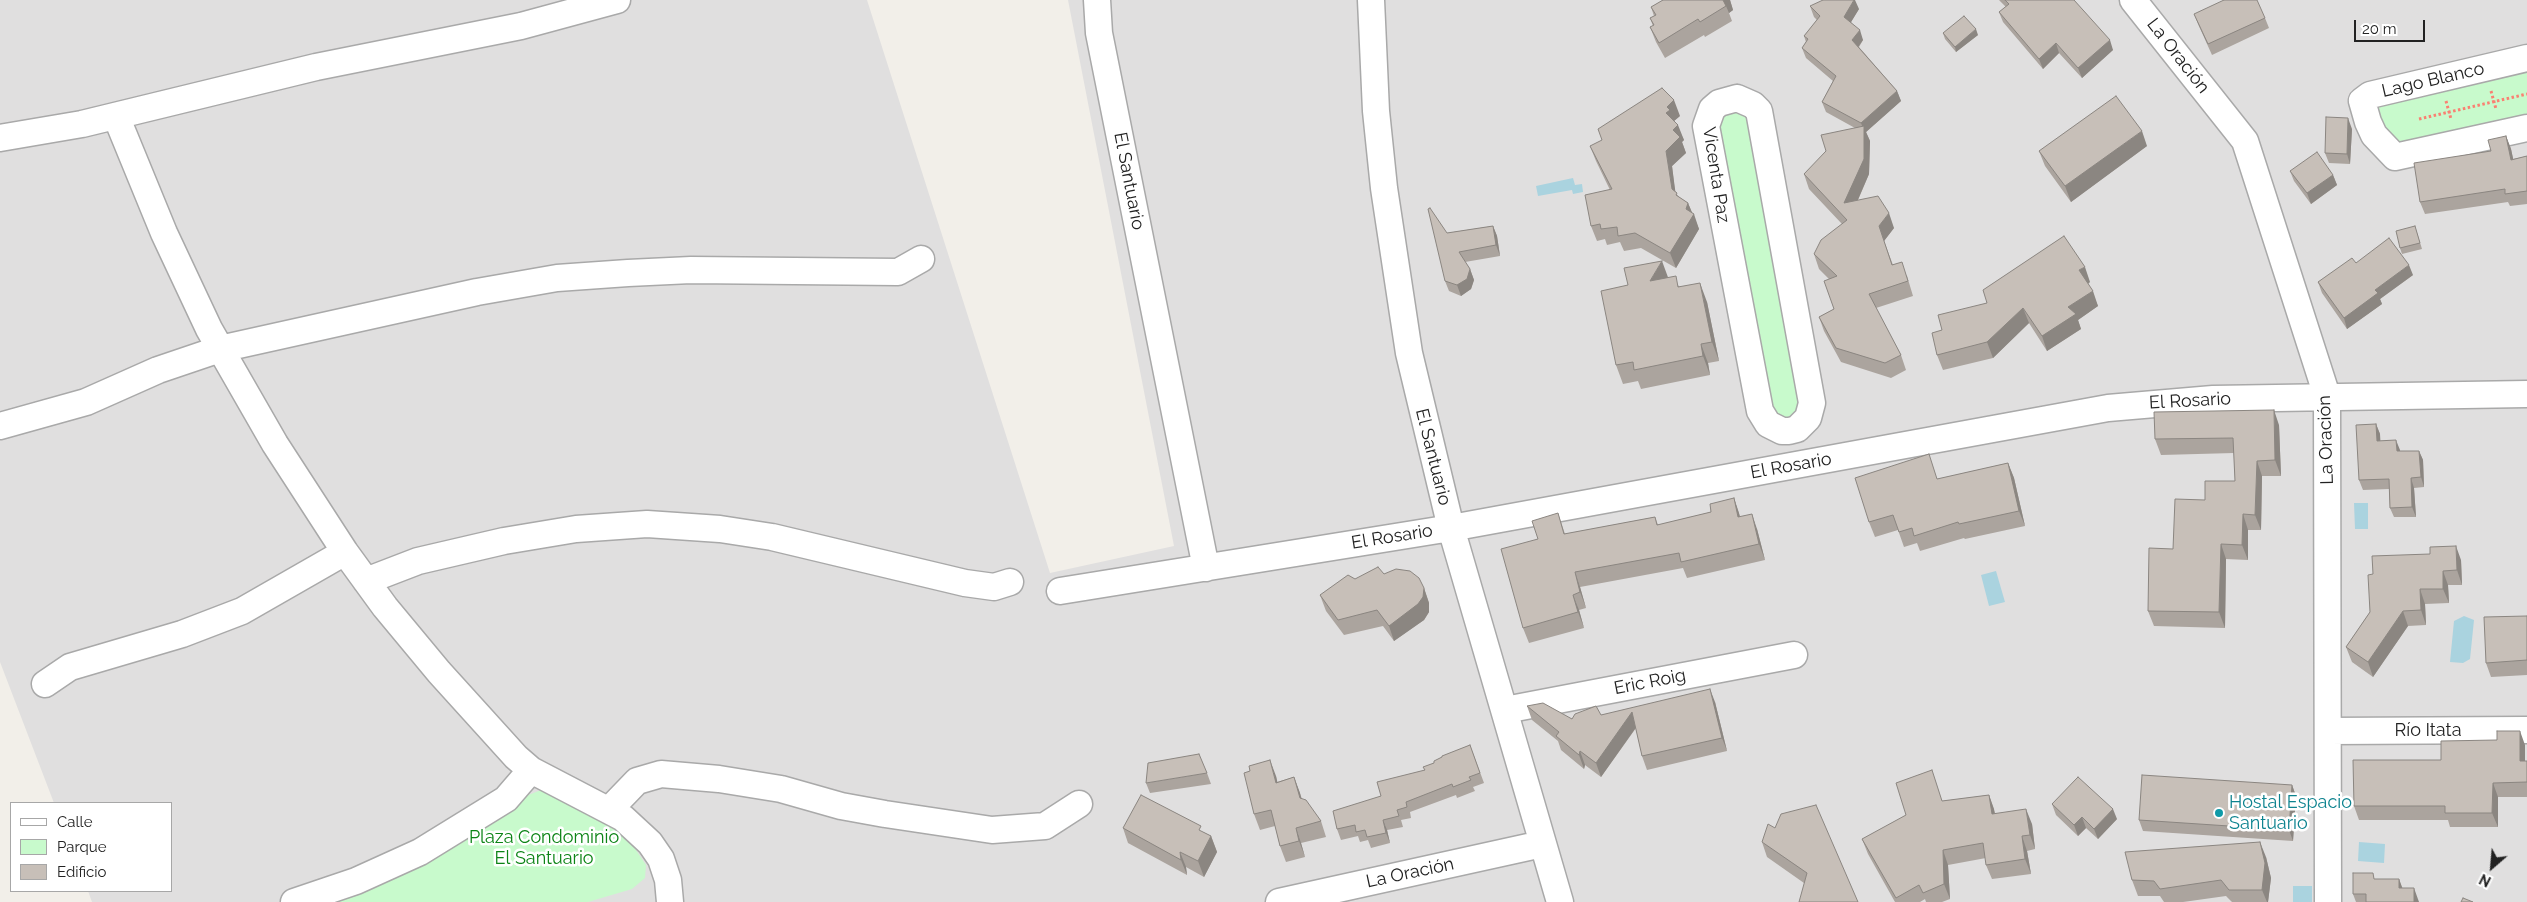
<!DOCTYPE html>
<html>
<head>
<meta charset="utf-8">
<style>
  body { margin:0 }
  #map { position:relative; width:2527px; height:902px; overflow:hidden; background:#f2efe9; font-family:Raleway,sans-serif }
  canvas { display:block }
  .legend { position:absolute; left:10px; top:802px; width:162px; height:90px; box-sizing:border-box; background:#fff; border:1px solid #a7a7a7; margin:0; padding:6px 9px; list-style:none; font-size:15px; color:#222 }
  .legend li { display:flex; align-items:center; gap:10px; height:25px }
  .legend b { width:25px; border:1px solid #a7a7a7 }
  .north { position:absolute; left:2467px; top:842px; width:50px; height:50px; -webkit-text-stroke:4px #fff; paint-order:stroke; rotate:207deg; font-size:14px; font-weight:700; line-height:20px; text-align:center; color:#222 }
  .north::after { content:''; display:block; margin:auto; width:18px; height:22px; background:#222; clip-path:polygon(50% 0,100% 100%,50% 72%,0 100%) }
  .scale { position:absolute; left:2354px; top:20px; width:71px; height:22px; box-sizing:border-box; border:2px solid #222; border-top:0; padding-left:6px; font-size:15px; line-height:18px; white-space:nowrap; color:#222; -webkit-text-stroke:4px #fff; paint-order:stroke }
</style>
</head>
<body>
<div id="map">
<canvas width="2527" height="902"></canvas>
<ul class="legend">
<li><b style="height:6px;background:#fff"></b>Calle</li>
<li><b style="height:14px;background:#c8facc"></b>Parque</li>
<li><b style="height:14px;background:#c7bfb8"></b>Edificio</li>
</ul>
<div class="north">N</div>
<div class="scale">20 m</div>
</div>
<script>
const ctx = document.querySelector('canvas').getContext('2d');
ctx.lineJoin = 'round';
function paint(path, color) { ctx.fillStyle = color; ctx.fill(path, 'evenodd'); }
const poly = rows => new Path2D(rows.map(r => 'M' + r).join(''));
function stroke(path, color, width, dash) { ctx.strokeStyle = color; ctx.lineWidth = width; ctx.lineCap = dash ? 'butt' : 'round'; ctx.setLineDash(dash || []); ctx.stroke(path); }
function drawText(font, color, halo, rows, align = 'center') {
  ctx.font = font + ' Raleway,sans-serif'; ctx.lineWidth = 5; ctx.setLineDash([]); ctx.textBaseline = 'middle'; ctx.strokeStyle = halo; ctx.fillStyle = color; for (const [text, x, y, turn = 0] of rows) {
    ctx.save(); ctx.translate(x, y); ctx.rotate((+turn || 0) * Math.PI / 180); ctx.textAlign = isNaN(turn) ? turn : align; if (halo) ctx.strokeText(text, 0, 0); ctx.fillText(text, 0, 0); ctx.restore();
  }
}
paint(poly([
  [0,0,867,0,1050,573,1174,546,1068,0,2527,0,2527,902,92,902,88,891,171,891,171,803,54,803,0,662]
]), '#e0dfdf');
paint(poly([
  [2527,68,2527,120,2400,148,2376,115,2379,101],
  [1736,108,1749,118,1805,395,1794,419,1774,417,1715,118],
  [546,788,609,820,632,844,646,865,645,878,632,889,588,902,337,902,389,880,511,802]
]), '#c8facc');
paint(poly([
  [1573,178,1575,185,1582,184,1583,192,1573,194,1572,190,1538,196,1536,186],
  [2354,503,2368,503,2368,529,2355,529],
  [1996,571,2005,602,1989,606,1981,575],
  [2464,616,2474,620,2470,659,2463,663,2450,662,2454,621],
  [2359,842,2385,844,2384,863,2358,861],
  [2293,886,2312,886,2312,902,2293,902]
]), '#aad3df');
const minor = poly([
  [1097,0,1099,33,1206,568],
  [1371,0,1376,111,1384,188,1409,353,1451,528,1560,902],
  [2133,0,2245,141,2327,396,2328,902],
  [2527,58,2370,95,2362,101,2368,122,2374,135,2395,157,2527,128],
  [1737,98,1753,105,1759,111,1812,403,1808,418,1797,429,1789,431,1782,431,1768,424,1760,411,1706,126,1712,109,1719,103,1737,98],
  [116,116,164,233,209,329,275,444,345,552,385,607,439,672,516,757,531,770,623,818,650,843,661,859,668,880,670,902],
  [0,138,82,124,316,67,521,26,617,0],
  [0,426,86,402,158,370,220,349,477,292,557,278,628,273,691,270,898,272,921,259],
  [366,581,418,561,504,541,576,529,647,524,720,529,772,537,965,583,994,587,1010,582],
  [1060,591,1451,528,2108,408,2213,399,2527,394],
  [45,684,70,667,182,634,242,611,345,552],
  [1505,710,1794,655],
  [2328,731,2527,730],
  [609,810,637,781,661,774,719,779,781,789,841,806,885,814,992,830,1045,826,1079,804],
  [294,902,356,881,420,852,506,799,531,770],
  [1279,902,1542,844]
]);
stroke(minor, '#a9a9a9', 29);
stroke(poly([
  [2491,91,2496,109],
  [2446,101,2451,119],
  [2419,119,2527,94]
]), '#fa8072', 3, [2.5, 2.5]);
stroke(minor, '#fff', 26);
paint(poly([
  [1663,0,1730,0,1733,10,1729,13,1732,21,1705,37,1704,35,1665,58,1656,42,1650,27,1653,26,1650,18,1654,16,1651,7],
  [1999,0,2074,0,2113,50,2082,78,2059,53,2043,69,2003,22,1999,12,2006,7],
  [1810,6,1859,9,1851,22,1863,40,1859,47,1897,91,1901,101,1866,132,1870,141,1869,174,1858,200,1894,228,1884,241,1893,265,1907,276,1913,296,1876,308,1901,355,1906,370,1891,378,1841,362,1824,331,1819,317,1834,309,1829,279,1819,269,1814,254,1842,224,1809,189,1804,174,1855,128,1826,112,1822,102,1833,81,1806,58,1802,48,1806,42,1804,36,1817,20,1814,17],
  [2194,14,2265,18,2269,28,2212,55,2198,24],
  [1943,33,1978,35,1956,52,1945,39],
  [1680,116,1674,121,1684,140,1682,142,1686,153,1672,166,1675,192,1679,197,1688,203,1699,229,1676,268,1641,248,1624,251,1620,242,1607,245,1605,239,1597,241,1591,226,1610,190,1596,161,1590,146],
  [2352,129,2350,164,2329,163,2325,153],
  [2506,136,2511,149,2513,159,2527,156,2527,204,2510,206,2508,202,2425,214,2420,202,2491,151],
  [2147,146,2071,202,2045,166,2039,151],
  [2290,171,2333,175,2337,185,2311,204,2294,181],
  [1493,226,1497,236,1500,256,1465,262,1470,269,1474,280,1471,289,1461,296,1449,291,1445,281,1447,233],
  [2415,226,2422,249,2402,254,2400,248],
  [2356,263,2413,275,2380,299,2382,304,2347,329,2322,293,2318,282],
  [1668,277,1680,287,1707,302,1719,361,1708,363,1710,375,1641,389,1638,381,1623,384,1616,365],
  [2090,282,2088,284,2098,306,2078,320,2081,329,2047,351,2029,323,1993,358,1943,370,1937,355,1942,330],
  [2376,424,2380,434,2380,441,2400,450,2400,451,2419,451,2423,460,2424,487,2414,488,2416,517,2394,517,2390,508,2389,489,2363,490,2359,480],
  [2279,425,2281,476,2262,476,2261,530,2248,530,2248,560,2226,559,2225,628,2154,626,2148,611,2173,549,2205,500,2235,481,2234,453,2161,455,2155,439],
  [2008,463,2014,478,2025,526,1965,539,1964,538,1920,551,1917,543,1904,547,1898,530,1875,537,1869,522,1938,479],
  [1734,498,1740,517,1757,529,1765,560,1687,578,1683,568,1580,587,1586,608,1579,610,1584,628,1529,643,1523,628,1558,513,1565,534,1655,517,1658,525,1711,512],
  [2461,560,2462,585,2448,585,2449,603,2425,604,2426,625,2408,626,2373,677,2352,662,2346,647,2370,612],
  [1384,574,1424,588,1429,603,1429,612,1424,620,1394,641,1383,626,1344,635,1326,611,1320,595,1355,579],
  [2527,616,2527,675,2491,677,2486,663],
  [1715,702,1727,751,1647,770,1642,756,1636,728,1601,777,1585,765,1584,769,1561,750,1558,741,1532,720,1527,706,1572,719,1601,715],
  [1470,745,1484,783,1473,787,1475,791,1457,798,1456,795,1410,812,1411,818,1401,820,1403,827,1387,830,1390,843,1371,848,1368,840,1360,842,1358,836,1341,840,1337,829,1381,796,1425,770,1442,757],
  [2525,745,2525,761,2527,761,2527,797,2498,797,2498,827,2450,827,2448,820,2359,820,2354,806,2441,760],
  [1207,773,1211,784,1150,793,1146,783],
  [1276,776,1277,782,1294,777,1302,799,1321,821,1326,837,1301,843,1305,857,1286,862,1280,846,1275,826,1260,830,1254,814],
  [2292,785,2296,796,2293,841,2143,831,2139,820],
  [1989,795,1995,813,2032,824,2035,849,2027,851,2031,874,1992,879,1986,865,1986,858,1948,865,1950,899,1942,902,1926,902,1925,899,1920,902,1895,902,1868,854,1862,839,1943,801],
  [2052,804,2117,819,2098,839,2086,828,2078,836,2056,815],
  [1123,828,1203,832,1211,836,1217,852,1204,877,1186,867,1187,875,1128,843],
  [1762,842,1858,902,1804,883,1767,857],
  [2266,857,2271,878,2268,902,2232,902,2226,896,2183,902,2164,902,2160,896,2138,896,2132,880],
  [2376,879,2399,879,2402,888,2419,902,2356,902,2353,894]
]), '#aba49e');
paint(poly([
  [1722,0,1730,0,1733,10,1729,13,1726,6],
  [1854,0,1855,0,1859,9,1848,27,1844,17],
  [1976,29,1978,35,1956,52,1955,47],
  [1860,30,1863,40,1856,50,1852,40],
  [2110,40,2113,50,2082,78,2078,68],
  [2056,43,2059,53,2043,69,2039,59],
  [1897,91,1901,101,1866,132,1870,141,1869,174,1850,218,1844,203,1864,131,1861,123],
  [1674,100,1680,116,1674,121,1666,113,1667,107],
  [2348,118,2352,129,2350,164,2347,154],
  [1678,125,1684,140,1682,142,1686,153,1672,166,1677,204,1672,189,1666,151,1673,130],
  [2142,131,2147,146,2071,202,2065,186],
  [2506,136,2511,149,2516,172,2511,160],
  [2333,175,2337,185,2311,204,2307,193],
  [1688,203,1693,215,1694,214,1699,229,1676,268,1670,253,1686,209],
  [1889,213,1894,228,1884,241,1879,226],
  [1493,226,1497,236,1500,256,1496,245],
  [1662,261,1669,280,1650,281],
  [2409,265,2413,275,2380,299,2382,304,2347,329,2344,318,2375,290],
  [2085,267,2090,282,2085,286,2079,270],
  [1470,269,1474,280,1471,289,1461,296,1457,285],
  [1700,283,1707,302,1719,361,1712,342],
  [2093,291,2098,306,2078,320,2081,329,2047,351,2042,336,2068,307],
  [2023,308,2029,323,1993,358,1987,342],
  [1701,344,1708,363,1710,375,1703,356],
  [2274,410,2279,425,2281,476,2275,460],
  [2376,424,2380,434,2381,451,2377,441],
  [2396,440,2400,450,2401,461,2397,451],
  [2419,451,2423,460,2424,487,2421,477],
  [2257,461,2262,476,2261,530,2255,515],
  [2008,463,2014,478,2025,526,2019,511],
  [2411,478,2414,488,2416,517,2412,507],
  [1734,498,1739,513,1744,533,1738,517],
  [1752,514,1757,529,1765,560,1759,544],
  [2243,514,2248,530,2248,560,2242,545],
  [2221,544,2226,559,2225,628,2219,612],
  [2456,546,2461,560,2462,585,2457,570],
  [2443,571,2448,585,2449,603,2443,589],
  [1575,572,1580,587,1586,608,1580,592],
  [1424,588,1429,603,1429,612,1424,620,1394,641,1389,626],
  [2420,589,2425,604,2426,625,2421,610],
  [1573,595,1579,610,1584,628,1578,612],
  [2403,611,2408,626,2373,677,2368,662],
  [1710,689,1715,702,1727,751,1722,738],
  [1632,712,1637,726,1601,777,1596,763],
  [2520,731,2525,745,2525,776,2520,761],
  [1580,751,1585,765,1584,769,1579,755],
  [1270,760,1276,776,1281,798,1276,783],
  [1294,777,1300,793,1305,814,1300,798],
  [2493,783,2498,797,2498,827,2492,813],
  [2292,785,2296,796,2293,841,2289,830],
  [1989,795,1994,809,1997,828,1992,814],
  [2026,809,2032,824,2035,849,2030,835],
  [2113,809,2117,819,2098,839,2094,829],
  [2082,817,2086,828,2078,836,2074,825],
  [1383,820,1387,830,1390,843,1386,833],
  [1296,828,1301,843,1305,857,1299,841],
  [1211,836,1217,852,1204,877,1198,861],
  [2022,836,2027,851,2031,874,2025,859],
  [2260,842,2266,857,2271,878,2268,902,2267,902,2262,890],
  [1943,850,1948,865,1950,899,1944,884],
  [1180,852,1186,867,1187,875,1181,860],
  [2399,879,2405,895,2399,888],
  [2414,888,2419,902,2414,902]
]), '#8b8681');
const building = poly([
  [1663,0,1723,0,1726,6,1700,22,1698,19,1659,43,1650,27,1654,25,1650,18,1656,15,1651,7,1663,0],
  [1823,0,1854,0,1844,17,1860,30,1852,40,1897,91,1861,123,1822,102,1836,76,1802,48,1808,39,1804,36,1820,16,1810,6,1823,0],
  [2005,0,2074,0,2110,40,2078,68,2056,43,2039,59,1999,12,2009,4,2005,0],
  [2224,0,2257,0,2265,18,2208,44,2194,14,2224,0],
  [1964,16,1976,29,1955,47,1943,33,1964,16],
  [1662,88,1674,100,1667,107,1670,110,1666,113,1678,125,1673,130,1680,137,1666,151,1672,189,1677,193,1676,195,1688,203,1686,209,1694,214,1670,253,1635,233,1618,236,1617,227,1601,229,1600,224,1591,226,1585,195,1612,189,1590,146,1602,140,1598,129,1662,88],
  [2116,96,2142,131,2065,186,2039,151,2116,96],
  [2326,117,2348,118,2347,154,2325,153,2326,117],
  [1864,126,1864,159,1844,203,1878,196,1889,213,1879,226,1892,265,1902,262,1908,281,1869,294,1901,355,1885,363,1836,348,1819,317,1834,309,1824,281,1837,276,1814,254,1821,240,1847,220,1804,174,1826,151,1821,135,1864,126],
  [2506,136,2511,160,2527,156,2527,191,2505,194,2505,189,2420,202,2414,163,2491,151,2488,140,2506,136],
  [2317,152,2333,175,2307,193,2290,171,2317,152],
  [1430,208,1447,233,1493,226,1496,245,1459,252,1470,269,1467,279,1457,285,1445,281,1428,209,1430,208],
  [2415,226,2420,243,2400,248,2396,231,2415,226],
  [2064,236,2085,267,2079,270,2093,291,2068,307,2076,314,2042,336,2023,308,1987,342,1937,355,1932,333,1942,330,1938,315,1987,303,1983,290,2064,236],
  [2389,238,2409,265,2375,290,2378,293,2344,318,2318,282,2352,258,2356,263,2389,238],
  [1662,261,1650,281,1676,276,1678,287,1700,283,1712,342,1701,344,1703,356,1634,370,1633,362,1616,365,1601,291,1628,285,1624,268,1662,261],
  [2274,410,2275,460,2257,461,2255,515,2243,514,2242,545,2221,544,2219,612,2148,611,2149,548,2173,549,2175,499,2205,500,2205,481,2235,481,2233,438,2155,439,2154,412,2274,410],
  [2376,424,2377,441,2396,440,2397,451,2419,451,2421,477,2411,478,2412,507,2390,508,2389,479,2359,480,2356,425,2376,424],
  [1929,454,1937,479,2008,463,2019,511,1959,524,1958,522,1914,536,1912,528,1899,532,1893,515,1869,522,1855,478,1929,454],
  [1734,498,1738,517,1752,514,1759,544,1681,562,1679,553,1575,572,1580,592,1573,595,1578,612,1523,628,1501,549,1538,539,1532,521,1558,513,1564,534,1655,517,1657,525,1711,512,1710,504,1734,498],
  [2456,546,2457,570,2443,571,2443,589,2420,589,2421,610,2403,611,2368,662,2346,647,2370,612,2368,575,2373,574,2372,556,2430,554,2430,547,2456,546],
  [1378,567,1384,574,1396,569,1410,571,1419,578,1424,588,1423,597,1418,604,1389,626,1377,610,1338,620,1320,595,1348,575,1355,579,1378,567],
  [2527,616,2527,660,2486,663,2484,617,2527,616],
  [1710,689,1722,738,1642,756,1632,712,1596,763,1580,751,1579,755,1556,736,1559,732,1527,706,1543,703,1572,719,1575,714,1596,706,1601,715,1710,689],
  [2497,731,2520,731,2520,761,2527,761,2527,782,2493,783,2492,813,2445,813,2445,806,2354,806,2353,760,2441,760,2441,741,2497,740,2497,731],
  [1470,745,1480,773,1469,777,1471,780,1453,787,1452,784,1406,802,1407,807,1397,810,1399,816,1383,820,1386,833,1367,837,1365,830,1356,832,1355,825,1337,829,1333,811,1381,796,1377,782,1425,770,1423,767,1434,763,1434,761,1442,757,1442,756,1470,745],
  [1199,754,1207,773,1146,783,1148,763,1199,754],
  [1270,760,1276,783,1294,777,1300,798,1306,800,1321,821,1296,828,1299,841,1280,846,1271,810,1254,814,1244,773,1250,771,1249,766,1270,760],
  [1932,770,1942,801,1989,795,1992,814,2026,809,2030,835,2022,836,2025,859,1986,865,1983,843,1943,850,1944,884,1923,893,1919,885,1896,898,1862,839,1906,815,1896,783,1932,770],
  [2142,775,2292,785,2289,830,2139,820,2142,775],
  [2078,777,2113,809,2094,829,2082,817,2074,825,2052,804,2078,777],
  [1141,795,1201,826,1199,830,1211,836,1198,861,1180,852,1181,860,1123,828,1141,795],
  [1816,805,1858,902,1799,902,1807,873,1762,842,1768,824,1775,828,1781,814,1816,805],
  [2260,842,2265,863,2262,890,2229,890,2221,880,2160,889,2154,881,2132,880,2125,852,2260,842],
  [2353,873,2373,873,2374,879,2399,879,2399,888,2414,888,2414,902,2366,902,2366,894,2353,894,2353,873],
  [2463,898,2473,902,2461,902,2463,898]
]);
paint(building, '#c7bfb8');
stroke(building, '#8b8681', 1);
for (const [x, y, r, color] of [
  [2219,813,5,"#0f9aa8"]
]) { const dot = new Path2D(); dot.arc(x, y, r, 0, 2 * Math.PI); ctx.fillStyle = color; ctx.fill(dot); stroke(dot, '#fff', 2); }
drawText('18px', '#222', '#fff', [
  ["La Oración",2178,56,52],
  ["Lago Blanco",2433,80,-13],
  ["Vicenta Paz",1716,175,81],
  ["El Santuario",1129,181,79],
  ["El Rosario",2190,401,-3],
  ["La Oración",2326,440,-92],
  ["El Santuario",1433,457,76],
  ["El Rosario",1791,466,-10],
  ["El Rosario",1392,537,-9],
  ["Eric Roig",1650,682,-11],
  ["Río Itata",2428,731],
  ["La Oración",1410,873,-12]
]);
drawText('18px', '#0d838f', '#fff', [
  ["Hostal Espacio",2229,803],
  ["Santuario",2229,824]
], 'left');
drawText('18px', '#0c8416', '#fff', [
  ["Plaza Condominio",544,838],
  ["El Santuario",544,859]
]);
</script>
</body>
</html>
